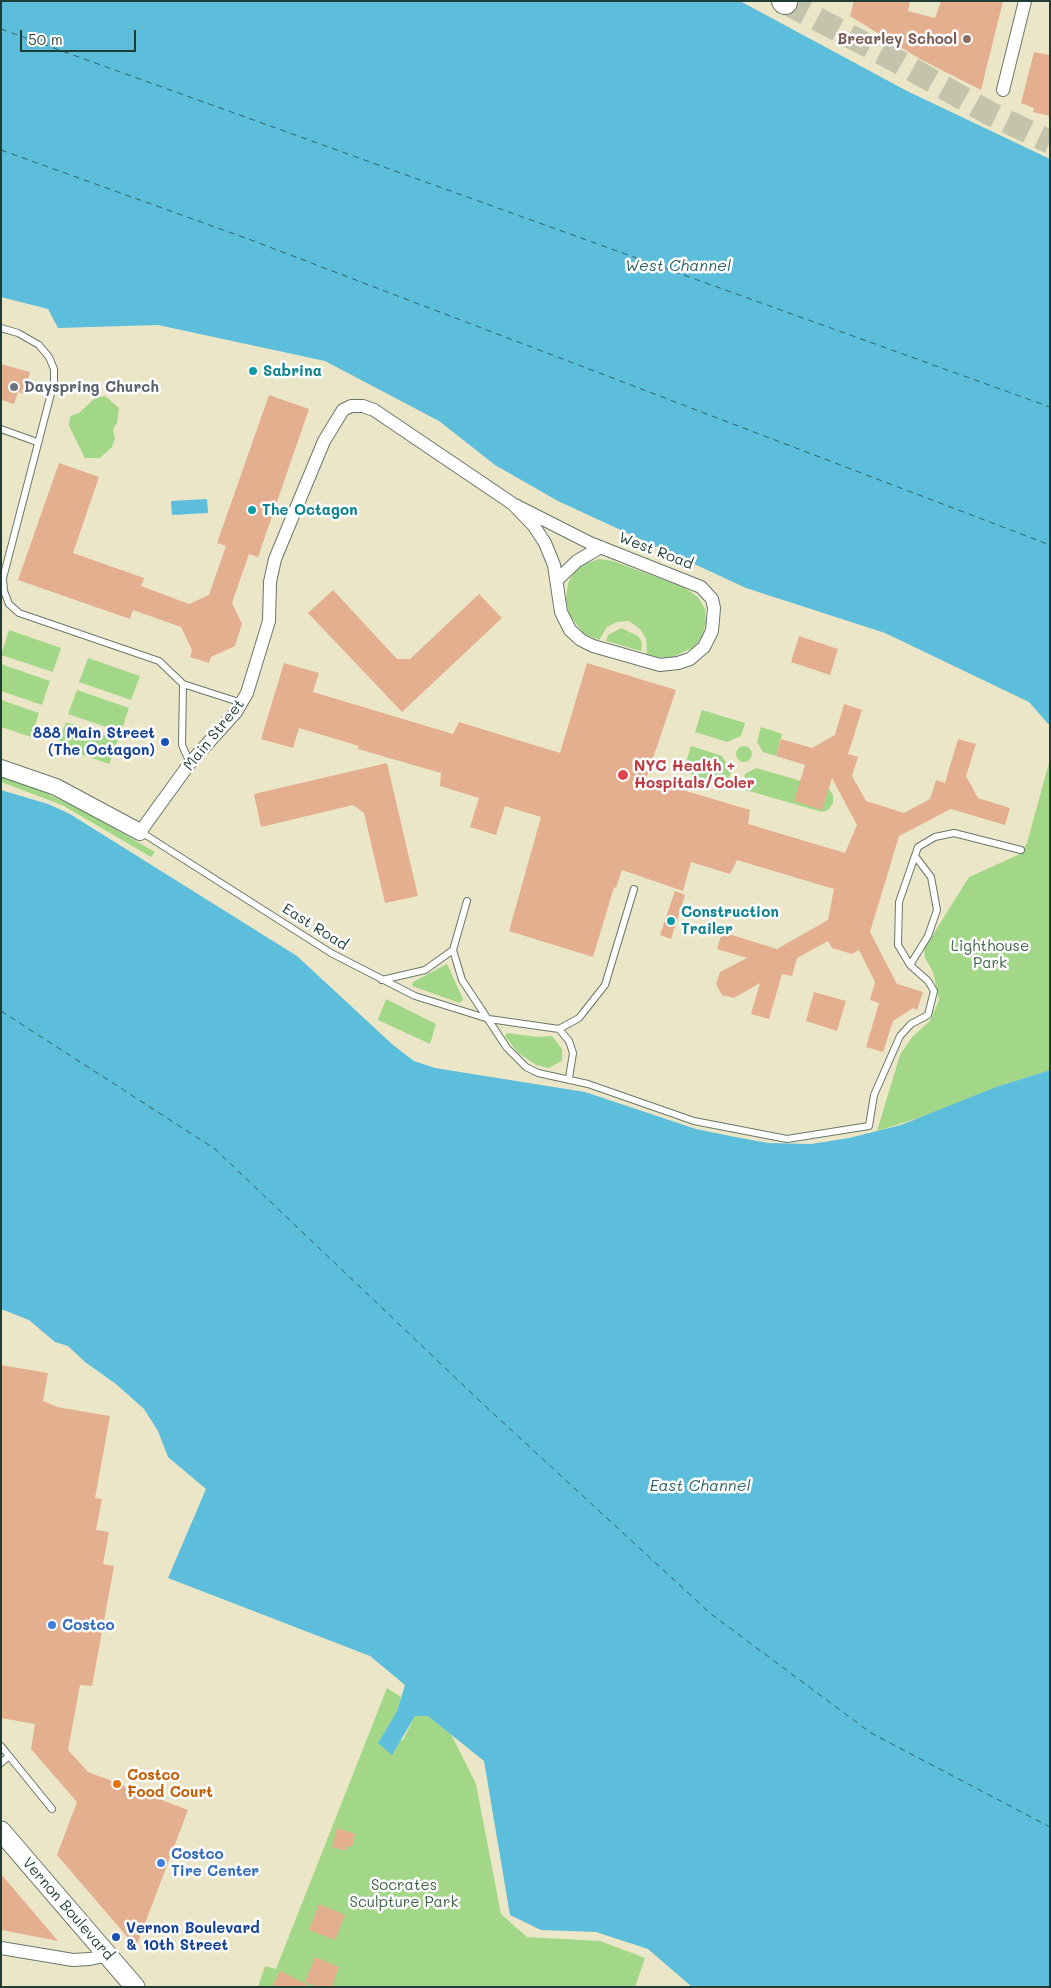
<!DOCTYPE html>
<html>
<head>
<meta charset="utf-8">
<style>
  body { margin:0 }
  #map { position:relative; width:1051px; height:1988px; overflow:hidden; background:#ece6c9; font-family:Mali,sans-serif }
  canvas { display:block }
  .frame { position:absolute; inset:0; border:2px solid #1f3d34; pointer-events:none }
  .scale { position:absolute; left:20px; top:30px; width:116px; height:22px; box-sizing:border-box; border:2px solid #1f3d34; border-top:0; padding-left:6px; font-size:15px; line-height:18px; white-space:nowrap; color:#1f3d34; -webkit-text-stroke:4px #fff; paint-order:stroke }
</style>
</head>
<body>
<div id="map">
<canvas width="1051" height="1988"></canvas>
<div class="frame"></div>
<div class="scale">50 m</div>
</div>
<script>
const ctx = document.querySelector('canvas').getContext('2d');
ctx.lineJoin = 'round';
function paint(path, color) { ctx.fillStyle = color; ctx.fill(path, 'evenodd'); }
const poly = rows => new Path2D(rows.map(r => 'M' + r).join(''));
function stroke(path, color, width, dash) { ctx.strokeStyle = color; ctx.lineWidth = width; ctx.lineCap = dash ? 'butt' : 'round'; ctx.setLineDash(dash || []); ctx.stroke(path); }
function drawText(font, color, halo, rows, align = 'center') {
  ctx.font = font + ' Mali,sans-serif'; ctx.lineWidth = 5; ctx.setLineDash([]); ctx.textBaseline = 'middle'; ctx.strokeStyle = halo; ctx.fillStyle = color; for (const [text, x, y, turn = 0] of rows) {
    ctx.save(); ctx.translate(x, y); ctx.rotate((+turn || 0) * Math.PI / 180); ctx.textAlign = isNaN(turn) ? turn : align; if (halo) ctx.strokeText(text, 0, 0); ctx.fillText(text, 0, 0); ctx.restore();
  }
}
paint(poly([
  [105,396,119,408,117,423,113,429,115,438,112,447,100,458,85,458,69,426,70,416,79,413,95,398],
  [599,559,613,561,685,588,698,597,705,609,706,623,702,637,694,647,669,659,647,655,646,639,640,629,629,621,617,622,607,627,599,640,583,633,569,614,566,599,568,583,575,571,587,563],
  [621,628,638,636,642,642,641,651,606,641,608,635],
  [9,630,61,648,53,672,1,655],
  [88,658,140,676,131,700,79,682],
  [1,664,50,681,42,705,1,691],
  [77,690,129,708,121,732,68,714],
  [1,700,39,713,31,737,1,727],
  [702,710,745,723,741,736,727,742,695,732],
  [66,722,118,740,109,764,57,746],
  [761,727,782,734,776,756,763,752,757,742],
  '736 754a8 8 0 1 1 16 0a8 8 0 1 1-16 0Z',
  [691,746,722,756,731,772,727,785,683,772],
  [1050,759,1050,1070,996,1087,937,1112,877,1131,900,1055,912,1037,930,1021,939,1000,933,972,925,958,924,949,969,877,1020,854,1027,843],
  [756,768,829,789,833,795,833,803,828,810,822,812,742,789,745,774],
  [1,777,40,790,89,814,155,852,151,857,62,805,1,782],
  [447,964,463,999,460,1003,412,986,413,982],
  [386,999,436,1024,430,1044,378,1020],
  [507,1033,538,1037,552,1036,562,1049,562,1061,549,1068,536,1065,518,1053,505,1036],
  [387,1688,401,1697,397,1711,378,1743,403,1740,415,1716,428,1716,451,1734,476,1784,501,1914,527,1937,600,1941,645,1958,635,1987,258,1987,265,1966,276,1969]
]), '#a3d788');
paint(poly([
  [1,1,740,1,907,91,1050,159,1050,726,1029,702,885,633,746,588,558,501,495,465,439,421,325,361,158,325,58,328,48,309,1,297],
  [207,499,208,513,172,515,171,501],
  [1,790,48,804,70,814,297,956,393,1045,414,1061,435,1068,585,1092,696,1129,730,1136,768,1143,811,1144,849,1138,901,1125,996,1087,1050,1070,1050,1987,692,1987,648,1949,596,1932,541,1930,510,1915,484,1761,428,1716,415,1716,392,1755,378,1743,397,1711,405,1685,370,1656,168,1578,206,1489,168,1457,158,1431,144,1409,116,1384,85,1362,68,1346,55,1342,29,1320,1,1309]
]), '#5cbeda');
stroke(poly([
  [1,29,1050,407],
  [1,150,251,240,1050,545],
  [1,1011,215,1149,483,1404,711,1614,871,1733,1050,1827]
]), '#316466', 1, [6, 5]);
paint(poly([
  [854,1,910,1,908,11,935,18,941,1,1003,1,981,90,920,59,850,16],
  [1034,52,1050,55,1050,116,1033,112,1034,108,1021,103],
  [1,364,30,372,24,394,18,392,14,404,1,400],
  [269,395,309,409,258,557,249,554,232,603,242,624,235,646,211,657,209,663,190,657,192,650,181,627,133,610,130,619,18,580,59,463,99,477,73,553,144,578,141,586,189,604,209,595,226,546,217,543],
  [333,590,397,659,410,659,479,594,502,618,402,712,308,613],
  [799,636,838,649,830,675,791,662],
  [284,663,319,673,313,692,453,734,459,722,560,753,587,663,676,690,646,779,750,810,748,824,845,853,857,825,832,778,822,810,794,801,805,765,776,756,781,739,812,748,835,735,844,704,862,710,848,754,858,757,852,776,866,801,904,813,930,799,936,780,945,783,958,739,976,744,966,776,978,798,1010,808,1005,825,951,809,899,836,870,932,897,984,923,992,917,1010,913,1008,893,1021,883,1052,866,1047,879,1003,870,1000,875,982,859,950,852,954,832,948,828,941,797,958,792,976,782,974,769,1019,751,1014,760,983,734,998,722,995,716,984,720,972,747,958,717,949,722,932,777,949,828,920,834,889,737,860,730,874,691,862,683,891,622,870,616,888,614,887,593,957,509,931,541,817,505,806,496,835,470,827,479,798,440,786,441,773,358,749,359,746,299,728,293,748,261,739],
  [387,763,418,896,385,903,364,813,353,805,261,827,254,794],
  [675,891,685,895,671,939,660,935],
  [814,992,846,1001,837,1031,806,1021],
  [1,1365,48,1373,43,1401,57,1407,110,1416,95,1498,102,1499,96,1530,109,1532,103,1564,114,1566,92,1686,80,1685,68,1750,88,1772,188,1810,136,1947,57,1855,77,1802,31,1749,35,1724,1,1718],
  [337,1828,355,1834,352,1847,347,1846,346,1851,332,1847],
  [1,1874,58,1941,1,1930],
  [319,1904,345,1915,335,1940,309,1930],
  [315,1957,339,1967,332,1987,317,1987,305,1982],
  [280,1971,312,1987,272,1987]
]), '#e3af8f');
stroke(poly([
  [785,2,897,61,989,113,1050,142]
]), '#c3c4ab', 24, [24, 12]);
const service = poly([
  [1,328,18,333,39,345,49,357,54,369,54,382,3,578,4,591,9,604,19,613,159,661,183,684,242,703],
  [1,429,37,442],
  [183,684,182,745,190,763],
  [141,832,331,953,415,996,489,1019,559,1029],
  [467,901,453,950,462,980,507,1048,526,1067,538,1073,588,1084,694,1121,787,1139,869,1126,874,1095,900,1036,911,1024,928,1015,934,991,928,981,910,965,898,945,899,902,918,847,935,837,954,833,1021,850],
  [910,965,928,936,937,910,931,877,915,856],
  [382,980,425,970,453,950],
  [559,1029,579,1018,605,985,634,889],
  [559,1029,569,1041,573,1053,569,1078],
  [1,1746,9,1756,1,1763],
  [9,1756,52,1809]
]);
const minor = poly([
  [1003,90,1025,1],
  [557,580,577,561,601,547],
  [140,832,190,763,236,712,247,693,269,621,270,582,275,559,324,441,343,410,351,406,363,406,374,410,513,504,590,543,701,587,712,599,714,608,712,631,704,647,690,659,678,663,660,665,593,646,581,640,570,630,561,612,554,565,545,543,534,526,513,504],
  [1,1948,73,1960,90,1959,108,1955]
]);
const tertiary = poly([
  [1,768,56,787,140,832]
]);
const secondary = poly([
  [1,1831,135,1987]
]);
const motorway = poly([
  [784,1,785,2]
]);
stroke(service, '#677868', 8);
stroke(minor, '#677868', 14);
stroke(tertiary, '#677868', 18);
stroke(secondary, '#677868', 21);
stroke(motorway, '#677868', 26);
stroke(service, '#fff', 6);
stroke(minor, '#fff', 12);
stroke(tertiary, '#fff', 16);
stroke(secondary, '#fff', 19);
stroke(motorway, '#fff', 24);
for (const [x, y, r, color] of [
  [967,39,5,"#8d6e63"],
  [253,371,5,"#0f9aa8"],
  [14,387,5,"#6b7280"],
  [252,510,5,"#0f9aa8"],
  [165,742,5,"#1a4fb4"],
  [623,775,6,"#e0444e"],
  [671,921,5,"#0f9aa8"],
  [52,1625,5,"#3f7fe0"],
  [117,1784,5,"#e8710a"],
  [161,1863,5,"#3f7fe0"],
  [116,1937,5,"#1a4fb4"]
]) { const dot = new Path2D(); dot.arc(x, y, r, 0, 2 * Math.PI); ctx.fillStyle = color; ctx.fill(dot); stroke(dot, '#fff', 2); }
drawText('bold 15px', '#785e54', '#fff', [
  ["Brearley School",957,39]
], 'right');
drawText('bold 15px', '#0d838f', '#fff', [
  ["Sabrina",263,371],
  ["The Octagon",262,510],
  ["Construction",681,912],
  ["Trailer",681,929]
], 'left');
drawText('bold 15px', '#5b616d', '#fff', [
  ["Dayspring Church",24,387]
], 'left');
drawText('15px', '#1f3d34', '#fff', [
  ["West Road",656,551,21],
  ["Main Street",214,735,-51],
  ["East Road",315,927,32],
  ["Vernon Boulevard",68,1909,49]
]);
drawText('bold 15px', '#164399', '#fff', [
  ["888 Main Street",155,733],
  ["(The Octagon)",155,750],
  ["Vernon Boulevard",126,1928,"left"],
  ["& 10th Street",126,1945,"left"]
], 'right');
drawText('bold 15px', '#be3a42', '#fff', [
  ["NYC Health +",634,766],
  ["Hospitals/Coler",634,783]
], 'left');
drawText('15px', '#406449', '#fff', [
  ["Lighthouse",990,946],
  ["Park",990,963],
  ["Socrates",404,1885],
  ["Sculpture Park",404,1902]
]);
drawText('bold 15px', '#366cbe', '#fff', [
  ["Costco",62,1625],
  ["Costco",171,1854],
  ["Tire Center",171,1871]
], 'left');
drawText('bold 15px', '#c56008', '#fff', [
  ["Costco",127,1775],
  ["Food Court",127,1792]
], 'left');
drawText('italic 16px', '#316466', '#fff', [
  ["West Channel",678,266],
  ["East Channel",700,1486]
]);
</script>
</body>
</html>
